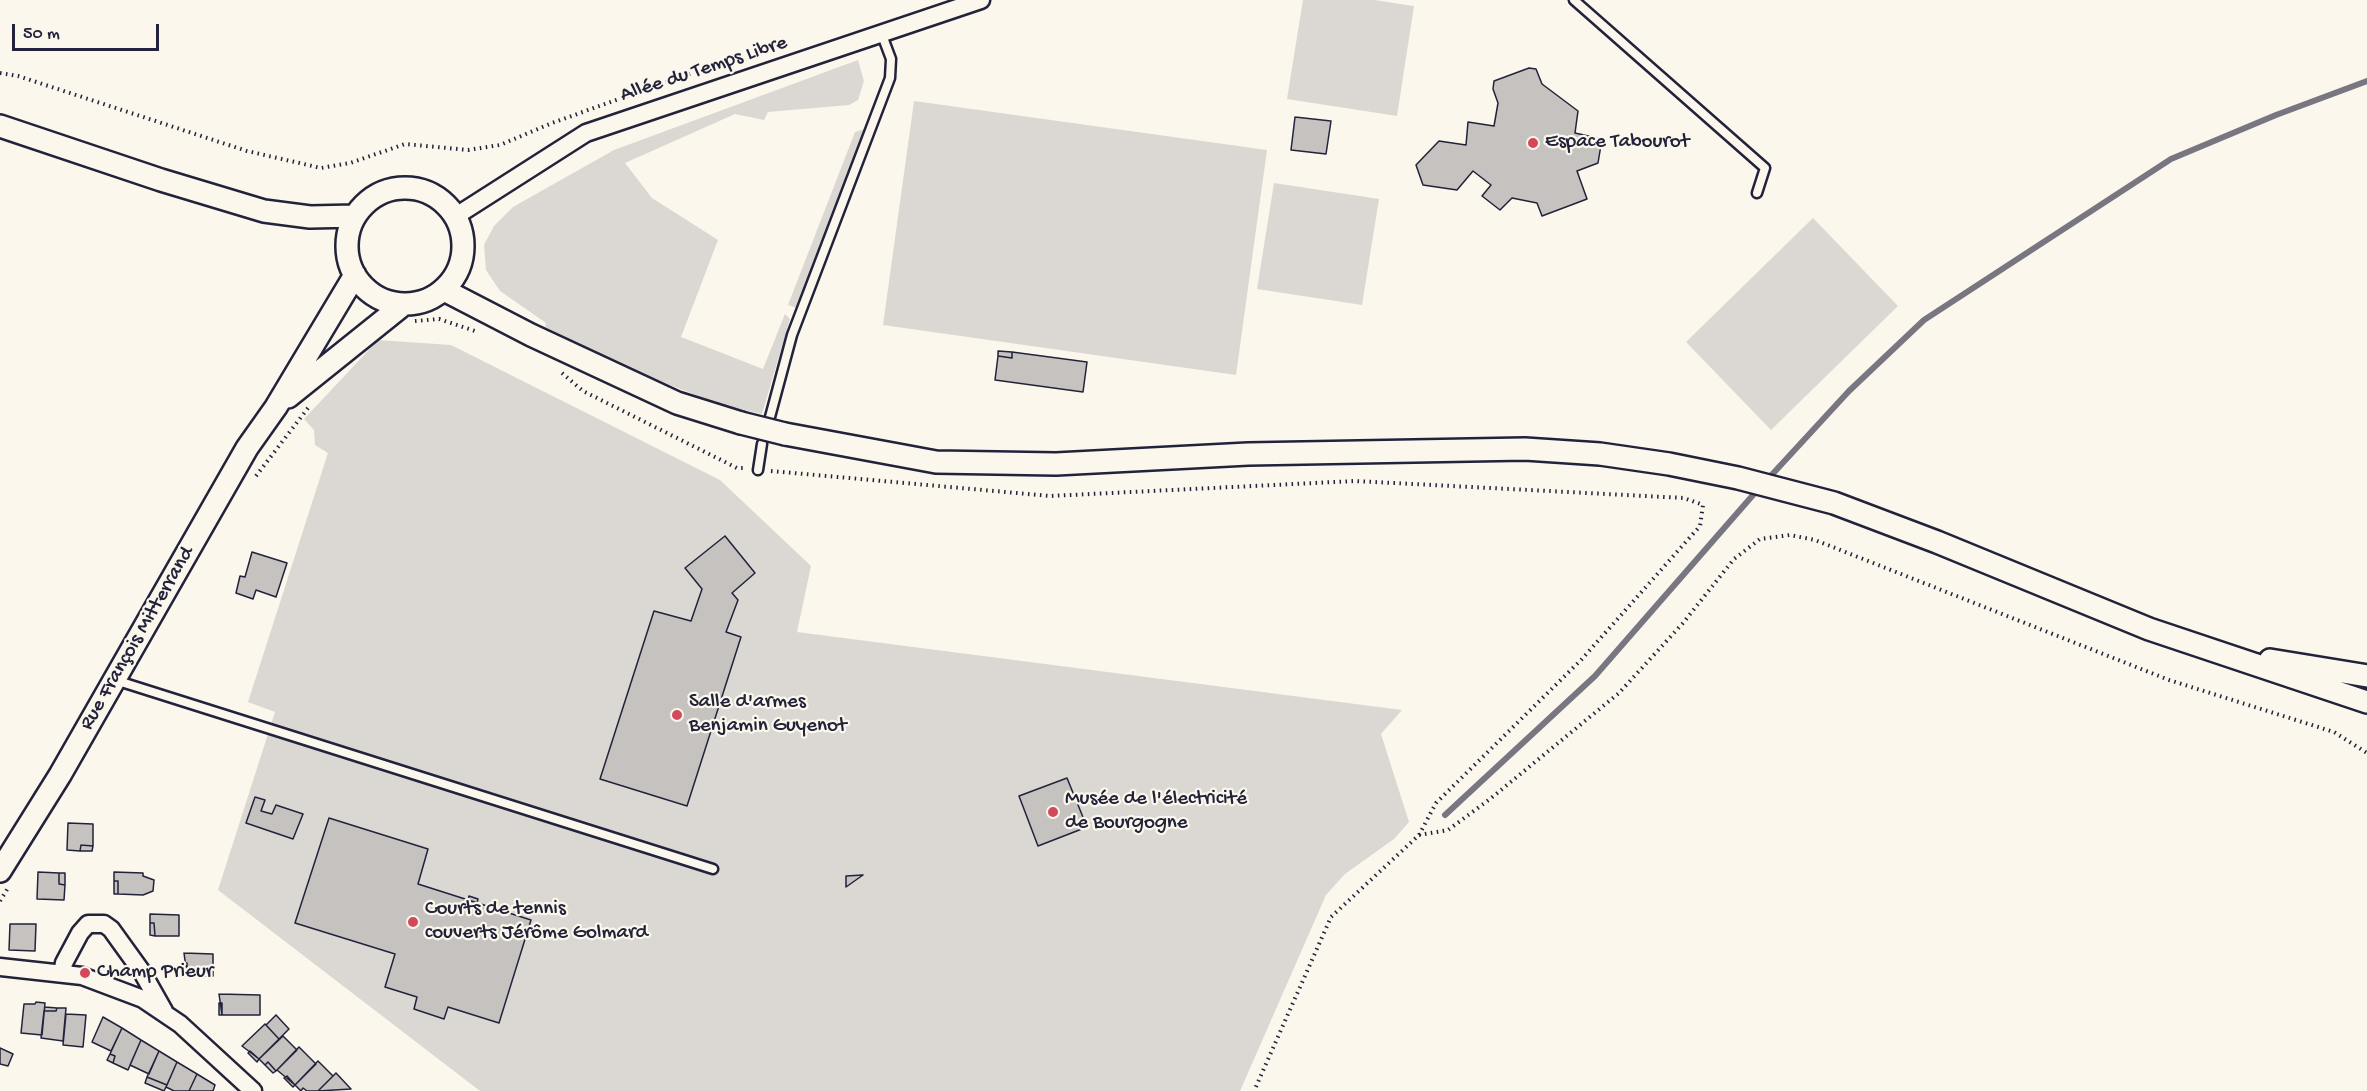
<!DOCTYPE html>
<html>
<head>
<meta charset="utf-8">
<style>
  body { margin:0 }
  #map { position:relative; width:2367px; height:1091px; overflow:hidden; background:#fbf7ec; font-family:"Gochi Hand",sans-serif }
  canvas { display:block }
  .scale { position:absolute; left:12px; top:24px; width:147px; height:27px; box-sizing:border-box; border:3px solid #22223b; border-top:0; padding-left:8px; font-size:18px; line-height:21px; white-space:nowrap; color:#22223b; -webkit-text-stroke:4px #fbf7ec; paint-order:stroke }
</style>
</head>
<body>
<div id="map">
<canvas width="2367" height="1091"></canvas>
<div class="scale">50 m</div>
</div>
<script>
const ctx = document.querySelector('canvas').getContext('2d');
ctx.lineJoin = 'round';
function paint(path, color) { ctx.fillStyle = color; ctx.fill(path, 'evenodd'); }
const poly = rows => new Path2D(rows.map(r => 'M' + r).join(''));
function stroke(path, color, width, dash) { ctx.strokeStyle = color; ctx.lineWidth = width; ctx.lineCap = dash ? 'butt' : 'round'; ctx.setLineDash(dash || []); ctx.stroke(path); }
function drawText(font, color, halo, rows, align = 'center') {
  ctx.font = font + ' "Gochi Hand",sans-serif'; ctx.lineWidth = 4.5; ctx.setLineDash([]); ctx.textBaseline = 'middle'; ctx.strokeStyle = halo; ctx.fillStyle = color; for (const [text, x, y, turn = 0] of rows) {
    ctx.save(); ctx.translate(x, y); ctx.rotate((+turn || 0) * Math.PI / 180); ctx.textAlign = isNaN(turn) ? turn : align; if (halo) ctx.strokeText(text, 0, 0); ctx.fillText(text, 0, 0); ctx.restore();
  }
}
paint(poly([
  [1303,0,1374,0,1414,6,1397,116,1287,99],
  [858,60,864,81,858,100,849,105,768,112,764,120,735,114,625,163,652,198,718,240,681,337,763,369,785,314,790,319,762,414,719,404,639,373,545,327,546,323,500,291,486,270,484,245,494,226,513,207,614,150],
  [914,101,1267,150,1236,375,883,325],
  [869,128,803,310,788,305,855,132],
  [1274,183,1379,199,1362,305,1257,289],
  [1813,218,1898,306,1771,430,1686,342],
  [378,340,451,345,720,480,811,566,797,632,1402,710,1381,734,1409,822,1394,839,1345,874,1326,895,1240,1091,480,1091,218,890,275,712,248,702,328,453,315,445,314,430,304,419]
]), '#dbd8d3');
stroke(poly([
  [1767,480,1849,391,1924,320,2171,159,2276,115,2367,81],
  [1445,815,1595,676,1760,487]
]), '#787681', 6);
const building = poly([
  [1529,68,1536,69,1542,84,1578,111,1575,133,1602,139,1598,163,1577,171,1587,199,1542,216,1537,203,1512,198,1500,210,1482,196,1491,185,1473,171,1457,190,1423,185,1416,165,1439,141,1466,145,1468,122,1494,126,1498,103,1493,89,1494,81,1529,68],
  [1295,117,1331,121,1326,154,1291,150,1295,117],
  [998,351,1012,352,1012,358,998,356,998,351],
  [1012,352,1087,362,1083,392,995,380,998,356,1012,358,1012,352],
  [725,536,755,573,732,593,738,600,726,632,741,637,687,806,600,779,654,611,691,621,702,589,685,568,725,536],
  [252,552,287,563,276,597,256,590,253,599,236,593,240,576,245,577,252,552],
  [1067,778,1087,827,1038,846,1019,796,1067,778],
  [255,797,265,800,261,811,272,814,276,805,303,814,293,839,246,823,255,797],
  [329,818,428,849,418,884,531,920,499,1023,448,1007,444,1019,414,1009,417,997,385,987,395,954,295,923,329,818],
  [68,823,93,824,93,846,81,845,80,851,67,850,68,823],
  [81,845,93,846,92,851,80,851,81,845],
  [38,872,59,873,59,884,65,885,64,900,37,899,38,872],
  [114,872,143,873,143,876,154,880,153,891,143,895,118,894,118,881,114,881,114,872],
  [59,873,65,873,65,885,59,884,59,873],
  [863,875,846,887,846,876,863,875],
  [114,881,118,881,118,894,114,894,114,881],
  [469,896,478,899,477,903,468,900,469,896],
  [150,914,179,915,179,936,155,936,154,923,150,923,150,914],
  [150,923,154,923,155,936,150,935,150,923],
  [10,924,36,924,35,951,9,950,10,924],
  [184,953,213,954,213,976,187,976,184,953],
  [184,963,187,963,187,976,184,976,184,963],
  [219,994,260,995,260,1015,222,1015,219,994],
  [36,1002,45,1003,42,1035,21,1033,24,1004,35,1004,36,1002],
  [219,1003,222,1003,222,1015,219,1015,219,1003],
  [45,1007,57,1008,56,1011,44,1011,45,1007],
  [57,1008,66,1008,63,1041,41,1038,44,1011,56,1011,57,1008],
  [66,1014,86,1015,83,1047,63,1045,66,1014],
  [276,1015,289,1029,279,1039,266,1025,276,1015],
  [103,1017,122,1028,111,1051,92,1042,103,1017],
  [265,1024,279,1039,259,1059,242,1046,265,1024],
  [122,1028,141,1040,128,1070,113,1063,115,1056,110,1054,122,1028],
  [283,1036,297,1050,276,1071,268,1062,265,1065,259,1059,283,1036],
  [141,1040,159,1051,149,1074,130,1065,141,1040],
  [299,1047,316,1064,295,1085,277,1070,299,1047],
  [0,1048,13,1054,8,1066,0,1064,0,1048],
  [159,1051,177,1062,167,1085,147,1077,159,1051],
  [250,1051,259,1059,257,1062,248,1053,250,1051],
  [110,1054,115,1056,113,1063,107,1060,110,1054],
  [318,1061,333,1076,318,1091,307,1091,303,1088,301,1091,295,1085,318,1061],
  [177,1062,197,1074,189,1091,174,1091,166,1087,177,1062],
  [268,1062,276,1071,273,1073,265,1065,268,1062],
  [336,1073,351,1089,318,1091,336,1073],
  [197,1074,215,1085,213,1091,189,1091,197,1074],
  [287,1076,295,1085,293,1087,284,1078,287,1076],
  [147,1077,167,1085,164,1091,145,1083,147,1077]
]);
paint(building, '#c6c2c0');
stroke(building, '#22223b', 1.5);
const service = poly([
  [1574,0,1765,168,1757,193],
  [770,417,792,335,890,78,891,59,882,35],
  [758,470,762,444],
  [115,680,713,869]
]);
const minor = poly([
  [456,216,586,133,981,0],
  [0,967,82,976,143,999,180,1024,253,1091],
  [62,973,64,963,80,933,88,924,104,924,111,929,142,972,164,1011]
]);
const tertiary = poly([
  [0,126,161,180,264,211,310,217,355,216],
  '347 246a58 58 0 1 1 116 0a58 58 0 1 1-116 0Z',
  [444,290,531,335,677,403,741,423],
  [288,397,404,304],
  [785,434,936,462,1056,464,1248,454,1525,449,1600,454,1669,464,1738,478,1834,503,1937,542,2149,629,2367,702],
  [2270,660,2367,676],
  [0,871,60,775,247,448,276,407,355,275]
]);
stroke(service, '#22223b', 13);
stroke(minor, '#22223b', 21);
stroke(tertiary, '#22223b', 26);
stroke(poly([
  [0,73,18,76,247,151,321,168,350,163,405,144,468,150,500,145,552,123,697,71,711,71],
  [415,321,439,319,478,332],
  [562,373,583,391,737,468,746,468],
  [771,471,1050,496,1355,481,1684,498,1703,505,1700,526,1582,659,1436,803,1419,835,1331,917,1254,1091],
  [256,476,308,408],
  [1419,835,1448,830,1490,799,1619,693,1683,623,1734,559,1760,539,1790,535,1815,540,2169,680,2334,732,2367,753],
  [0,901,8,888]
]), '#22223b', 4, [1.5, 4.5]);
stroke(service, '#fbf7ec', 8);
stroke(minor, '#fbf7ec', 16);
stroke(tertiary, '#fbf7ec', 21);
const tertiaryBridge = poly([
  [741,423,785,434]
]);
stroke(tertiaryBridge, '#22223b', 26, []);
stroke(tertiaryBridge, '#fbf7ec', 21);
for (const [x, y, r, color] of [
  [1533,143,6,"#d1495b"],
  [677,715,6,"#d1495b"],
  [1053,812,6,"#d1495b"],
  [413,922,6,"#d1495b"],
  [85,973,6,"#d1495b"]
]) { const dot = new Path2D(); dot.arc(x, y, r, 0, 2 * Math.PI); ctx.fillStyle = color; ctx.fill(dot); stroke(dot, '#fbf7ec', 2); }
drawText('21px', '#22223b', '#fbf7ec', [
  ["Allée du Temps Libre",704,70,-18],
  ["Rue François Mitterrand",138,639,-60]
]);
drawText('21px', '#22223b', '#fbf7ec', [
  ["Espace Tabourot",1545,143],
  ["Salle d'armes",689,703],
  ["Benjamin Guyenot",689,727],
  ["Musée de l'électricité",1065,800],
  ["de Bourgogne",1065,824],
  ["Courts de tennis",425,910],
  ["couverts Jérôme Golmard",425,934],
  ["Champ Prieur",97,973]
], 'left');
</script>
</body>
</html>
